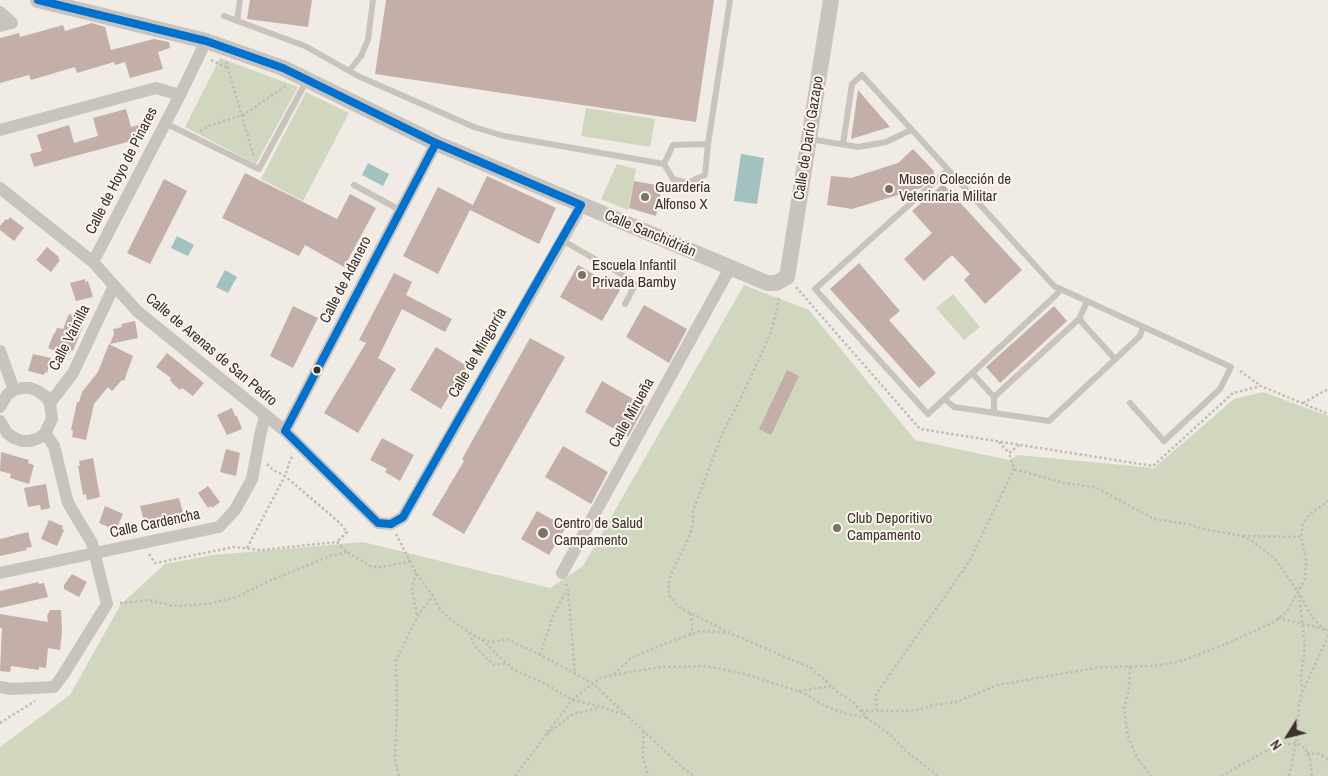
<!DOCTYPE html>
<html>
<head>
<meta charset="utf-8">
<style>
  body { margin:0 }
  #map { position:relative; width:1328px; height:776px; overflow:hidden; background:#f0ebe5; font-family:"Archivo Narrow",sans-serif }
  canvas { display:block }
  .north { position:absolute; left:1263px; top:711px; width:50px; height:50px; -webkit-text-stroke:4px #fbf5ee; paint-order:stroke; rotate:234deg; font-size:14px; font-weight:700; line-height:20px; text-align:center; color:#3b302b }
  .north::after { content:''; display:block; margin:auto; width:18px; height:22px; background:#3b302b; clip-path:polygon(50% 0,100% 100%,50% 72%,0 100%) }
</style>
</head>
<body>
<div id="map">
<canvas width="1328" height="776"></canvas>
<div class="north">N</div>
</div>
<script>
const ctx = document.querySelector('canvas').getContext('2d');
ctx.lineJoin = 'round';
function paint(path, color) { ctx.fillStyle = color; ctx.fill(path, 'evenodd'); }
const poly = rows => new Path2D(rows.map(r => 'M' + r).join(''));
function stroke(path, color, width, dash) { ctx.strokeStyle = color; ctx.lineWidth = width; ctx.lineCap = dash ? 'butt' : 'round'; ctx.setLineDash(dash || []); ctx.stroke(path); }
function drawText(font, color, halo, rows, align = 'center') {
  ctx.font = font + ' "Archivo Narrow",sans-serif'; ctx.lineWidth = 4; ctx.setLineDash([]); ctx.textBaseline = 'middle'; ctx.strokeStyle = halo; ctx.fillStyle = color; for (const [text, x, y, turn = 0] of rows) {
    ctx.save(); ctx.translate(x, y); ctx.rotate((+turn || 0) * Math.PI / 180); ctx.textAlign = isNaN(turn) ? turn : align; if (halo) ctx.strokeText(text, 0, 0); ctx.fillText(text, 0, 0); ctx.restore();
  }
}
paint(poly([
  [220,58,298,87,256,164,185,127],
  [306,92,349,113,303,201,261,179],
  [586,108,655,119,650,147,581,136],
  [617,164,636,169,628,210,601,199],
  [744,285,809,310,915,440,1009,460,1018,455,1154,468,1234,399,1263,392,1328,416,1328,776,0,776,0,747,70,695,121,604,165,564,213,555,363,542,550,588,583,566],
  [953,294,980,327,964,340,936,308]
]), '#d1d6bf');
paint(poly([
  [741,154,764,158,757,204,734,201],
  [368,163,389,174,383,186,362,175],
  [177,236,194,245,188,256,171,248],
  [225,270,237,277,228,293,216,287]
]), '#a1c2c1');
paint(poly([
  [250,0,312,0,308,27,247,19],
  [386,0,714,0,696,122,375,74],
  [92,23,105,27,111,50,154,39,169,42,170,48,158,52,163,69,130,78,125,62,115,65,114,62,77,73,75,67,31,80,29,75,0,83,0,38,19,33,20,37,63,25,65,31],
  [858,90,890,127,851,139],
  [126,109,131,127,142,124,146,137,34,167,30,154,42,151,37,135,69,125,74,143,98,136,93,118],
  [913,149,934,171,933,172,935,175,921,188,852,209,827,205,831,176,851,178,898,163],
  [245,173,337,219,350,194,376,208,344,267,305,245,299,256,222,218],
  [487,176,556,208,539,244,470,210,438,274,403,256,438,187,473,205],
  [164,179,187,191,150,264,127,253],
  [634,181,662,186,656,216,629,208],
  [943,184,1022,270,985,304,964,280,970,274,952,255,924,281,904,259,932,233,912,211],
  [10,217,24,228,14,241,0,230,0,226,6,219,8,220],
  [47,247,59,257,58,258,60,260,51,272,36,260],
  [859,263,900,311,889,320,936,373,919,388,830,289],
  [578,265,620,290,602,321,560,297],
  [394,273,412,282,406,295,452,319,445,332,402,309,378,358,396,369,358,433,324,413,366,343,359,340],
  [85,279,85,282,88,281,93,297,76,301,70,283],
  [644,305,687,329,669,363,626,337],
  [293,306,318,318,293,368,270,356],
  [1054,306,1067,321,1000,383,986,367],
  [69,314,81,318,80,325,83,326,73,351,71,350,68,356,48,348,54,333,55,333,57,328,63,329],
  [135,321,138,338,110,344,114,334,113,329,122,327,121,324],
  [530,338,565,357,464,534,432,515,464,461,462,459],
  [109,344,133,356,124,381,122,380,112,391,108,387,94,404,86,440,72,437,73,431,71,430,77,402,79,402,82,392,98,372],
  [436,347,467,366,441,409,410,390],
  [167,353,204,383,193,396,182,388,180,390,173,384,170,380,171,378,156,367],
  [33,354,51,358,47,373,45,372,44,375,28,371],
  [787,370,799,376,771,435,759,429],
  [602,381,645,406,628,437,585,412],
  [232,408,235,416,237,416,242,429,227,435,217,415],
  [382,438,414,455,400,481,385,472,387,469,370,460],
  [563,446,608,472,591,504,545,477],
  [226,449,240,453,236,476,220,472],
  [1,452,29,460,28,463,34,465,29,484,10,478,11,474,0,471],
  [93,458,100,497,87,500,86,494,83,495,78,466,80,466,79,461],
  [46,484,50,508,41,510,40,505,28,507,24,488],
  [208,486,220,502,212,508,211,506,208,508,198,493],
  [179,498,183,513,176,514,176,516,150,523,149,519,144,521,140,506],
  [105,506,123,514,116,530,99,523],
  [537,511,566,527,549,555,521,539],
  [49,520,63,526,62,529,64,530,57,546,41,539],
  [28,532,32,547,26,548,27,550,0,556,0,539],
  [72,574,87,582,79,597,64,589,64,585],
  [38,582,39,584,44,583,48,597,0,608,0,591],
  [50,610,61,610,62,631,60,650,48,648,46,668,39,667,39,670,11,666,10,672,0,671,2,628,0,628,0,614,48,622,47,616]
]), '#c3afa7');
stroke(poly([
  [211,60,228,68],
  [226,62,254,157],
  [200,131,209,126,245,114,287,85],
  [796,287,920,429,1153,466,1233,393,1261,386,1328,414],
  [1240,371,1261,386],
  [1303,403,1328,389],
  [999,442,1009,453],
  [1019,445,1009,453,1014,469,1063,483,1095,487,1154,519,1188,524,1204,529,1242,536,1252,541,1274,558,1299,593,1312,617,1325,630],
  [267,464,273,470,285,476,290,460,293,456],
  [396,534,416,573,433,596,441,611,455,623,480,639,495,642,507,639,548,659,592,683,683,768,694,776],
  [1243,536,1300,537],
  [247,548,285,476,340,523,347,532,337,542],
  [149,554,155,563,234,547,260,550,337,542,347,552,372,567,382,567,410,561],
  [416,573,412,589,417,616],
  [566,584,568,589,575,675],
  [1299,595,1305,648,1301,674,1302,691],
  [120,603,148,600,174,606,208,604,237,597,271,580,330,556,347,552],
  [1278,618,1328,630],
  [469,633,477,649,494,665,507,663],
  [730,633,679,607,669,595,668,584,672,572,689,537,693,524,693,511,723,432,738,404,770,335,776,313,779,296],
  [690,635,693,627,690,613],
  [482,640,514,670,544,683,572,700,595,705,625,715],
  [540,655,553,616,567,590],
  [1130,667,1129,689,1124,709,1128,736,1137,758,1151,776],
  [614,674,631,658,669,642,700,631,730,633,811,668,838,692,854,703,867,718,888,733,907,752,938,776],
  [799,691,831,686],
  [861,711,914,711,934,705,957,702,997,685,1101,667,1154,666,1181,661,1226,644,1274,622,1287,612,1305,579,1306,560,1301,537,1303,524,1309,515,1328,501],
  [877,711,876,694,969,562,1014,469],
  [0,723,35,701],
  [644,731,643,757,648,776],
  [547,734,573,714,599,708],
  [1307,753,1320,754,1328,760],
  [399,776,395,760,397,705,396,660,419,614,433,596],
  [515,776,572,700,600,678,629,672,662,667,705,666,741,673,804,693,821,704,843,713,867,718],
  [1221,776,1277,745,1296,743,1305,748,1307,753,1310,760,1312,776],
  [1289,776,1296,743,1299,705,1302,693,1328,636]
]), '#c2bbb6', 2.5, [2.5, 2.5]);
stroke(poly([
  [224,16,305,46,358,76,474,127,504,136,664,164,673,145,708,144,730,0],
  [237,21,240,0],
  [349,71,361,56,368,40,373,0],
  [165,123,259,169,307,80],
  [810,139,858,147,886,142,911,130],
  [843,144,852,84,862,75,1054,286,1231,367,1220,389,1164,441,1130,403],
  [664,164,673,179,687,183,705,175,708,144],
  [948,170,815,289,928,414,1055,296,1061,289],
  [354,185,400,210],
  [562,240,631,280,635,285,625,304],
  [1079,319,1115,359],
  [972,373,994,397,994,413],
  [994,397,1079,319,1087,302],
  [944,399,954,407,1049,421,1140,336,1143,327]
]), '#c9c3be', 6);
stroke(poly([
  [0,12,12,23,0,26],
  [0,130,156,88,180,95],
  [0,188,93,262,137,311,285,431,378,523,391,524,403,517,576,216,581,205],
  [93,262,180,95,206,41],
  [0,351,14,390],
  [50,403,73,373,114,286],
  [0,407,7,395,14,390,22,388,30,388,38,391,45,396,50,403,52,419,45,433,39,438,30,441,22,441,14,438,7,433,0,421],
  [285,431,436,143],
  [0,573,219,527,235,510,252,479,260,436,265,416],
  [562,573,730,268],
  [0,687,11,689,54,687,63,675,107,604,92,543,68,503,54,446,45,433]
]), '#c9c3be', 12);
stroke(poly([
  [38,0,206,41,283,68,436,143,767,283,776,283,787,277,831,0]
]), '#c9c3be', 16);
stroke(poly([
  [38,0,206,41,283,68,436,143],
  [436,143,581,205,403,517,391,524,378,523,285,431,436,143]
]), '#0072ce', 8);
for (const [x, y, r, color] of [
  [889,189,5,"#7a716c"],
  [645,197,5,"#7a716c"],
  [582,275,5,"#7a716c"],
  [317,370,4.5,"#3b302b"],
  [837,528,5,"#7a716c"],
  [543,533,6,"#7a716c"]
]) { const dot = new Path2D(); dot.arc(x, y, r, 0, 2 * Math.PI); ctx.fillStyle = color; ctx.fill(dot); stroke(dot, '#fbf5ee', 2); }
drawText('15px', '#3b302b', '#fbf5ee', [
  ["Calle de Darío Gazapo",809,138,-81],
  ["Calle de Hoyo de Pinares",122,171,-63],
  ["Calle Sanchidrián",650,234,23],
  ["Calle de Adanero",346,280,-63],
  ["Calle Vainilla",70,338,-63],
  ["Calle de Arenas de San Pedro",211,350,40],
  ["Calle de Mingorría",478,353,-60],
  ["Calle Mirueña",632,413,-61],
  ["Calle Cardencha",155,524,-12]
]);
drawText('15px', '#3b302b', '#fbf5ee', [
  ["Museo Colección de",899,180],
  ["Veterinaria Militar",899,197],
  ["Guardería",655,188],
  ["Alfonso X",655,205],
  ["Escuela Infantil",592,266],
  ["Privada Bamby",592,283],
  ["Club Deporitivo",847,519],
  ["Campamento",847,536],
  ["Centro de Salud",554,524],
  ["Campamento",554,541]
], 'left');
</script>
</body>
</html>
